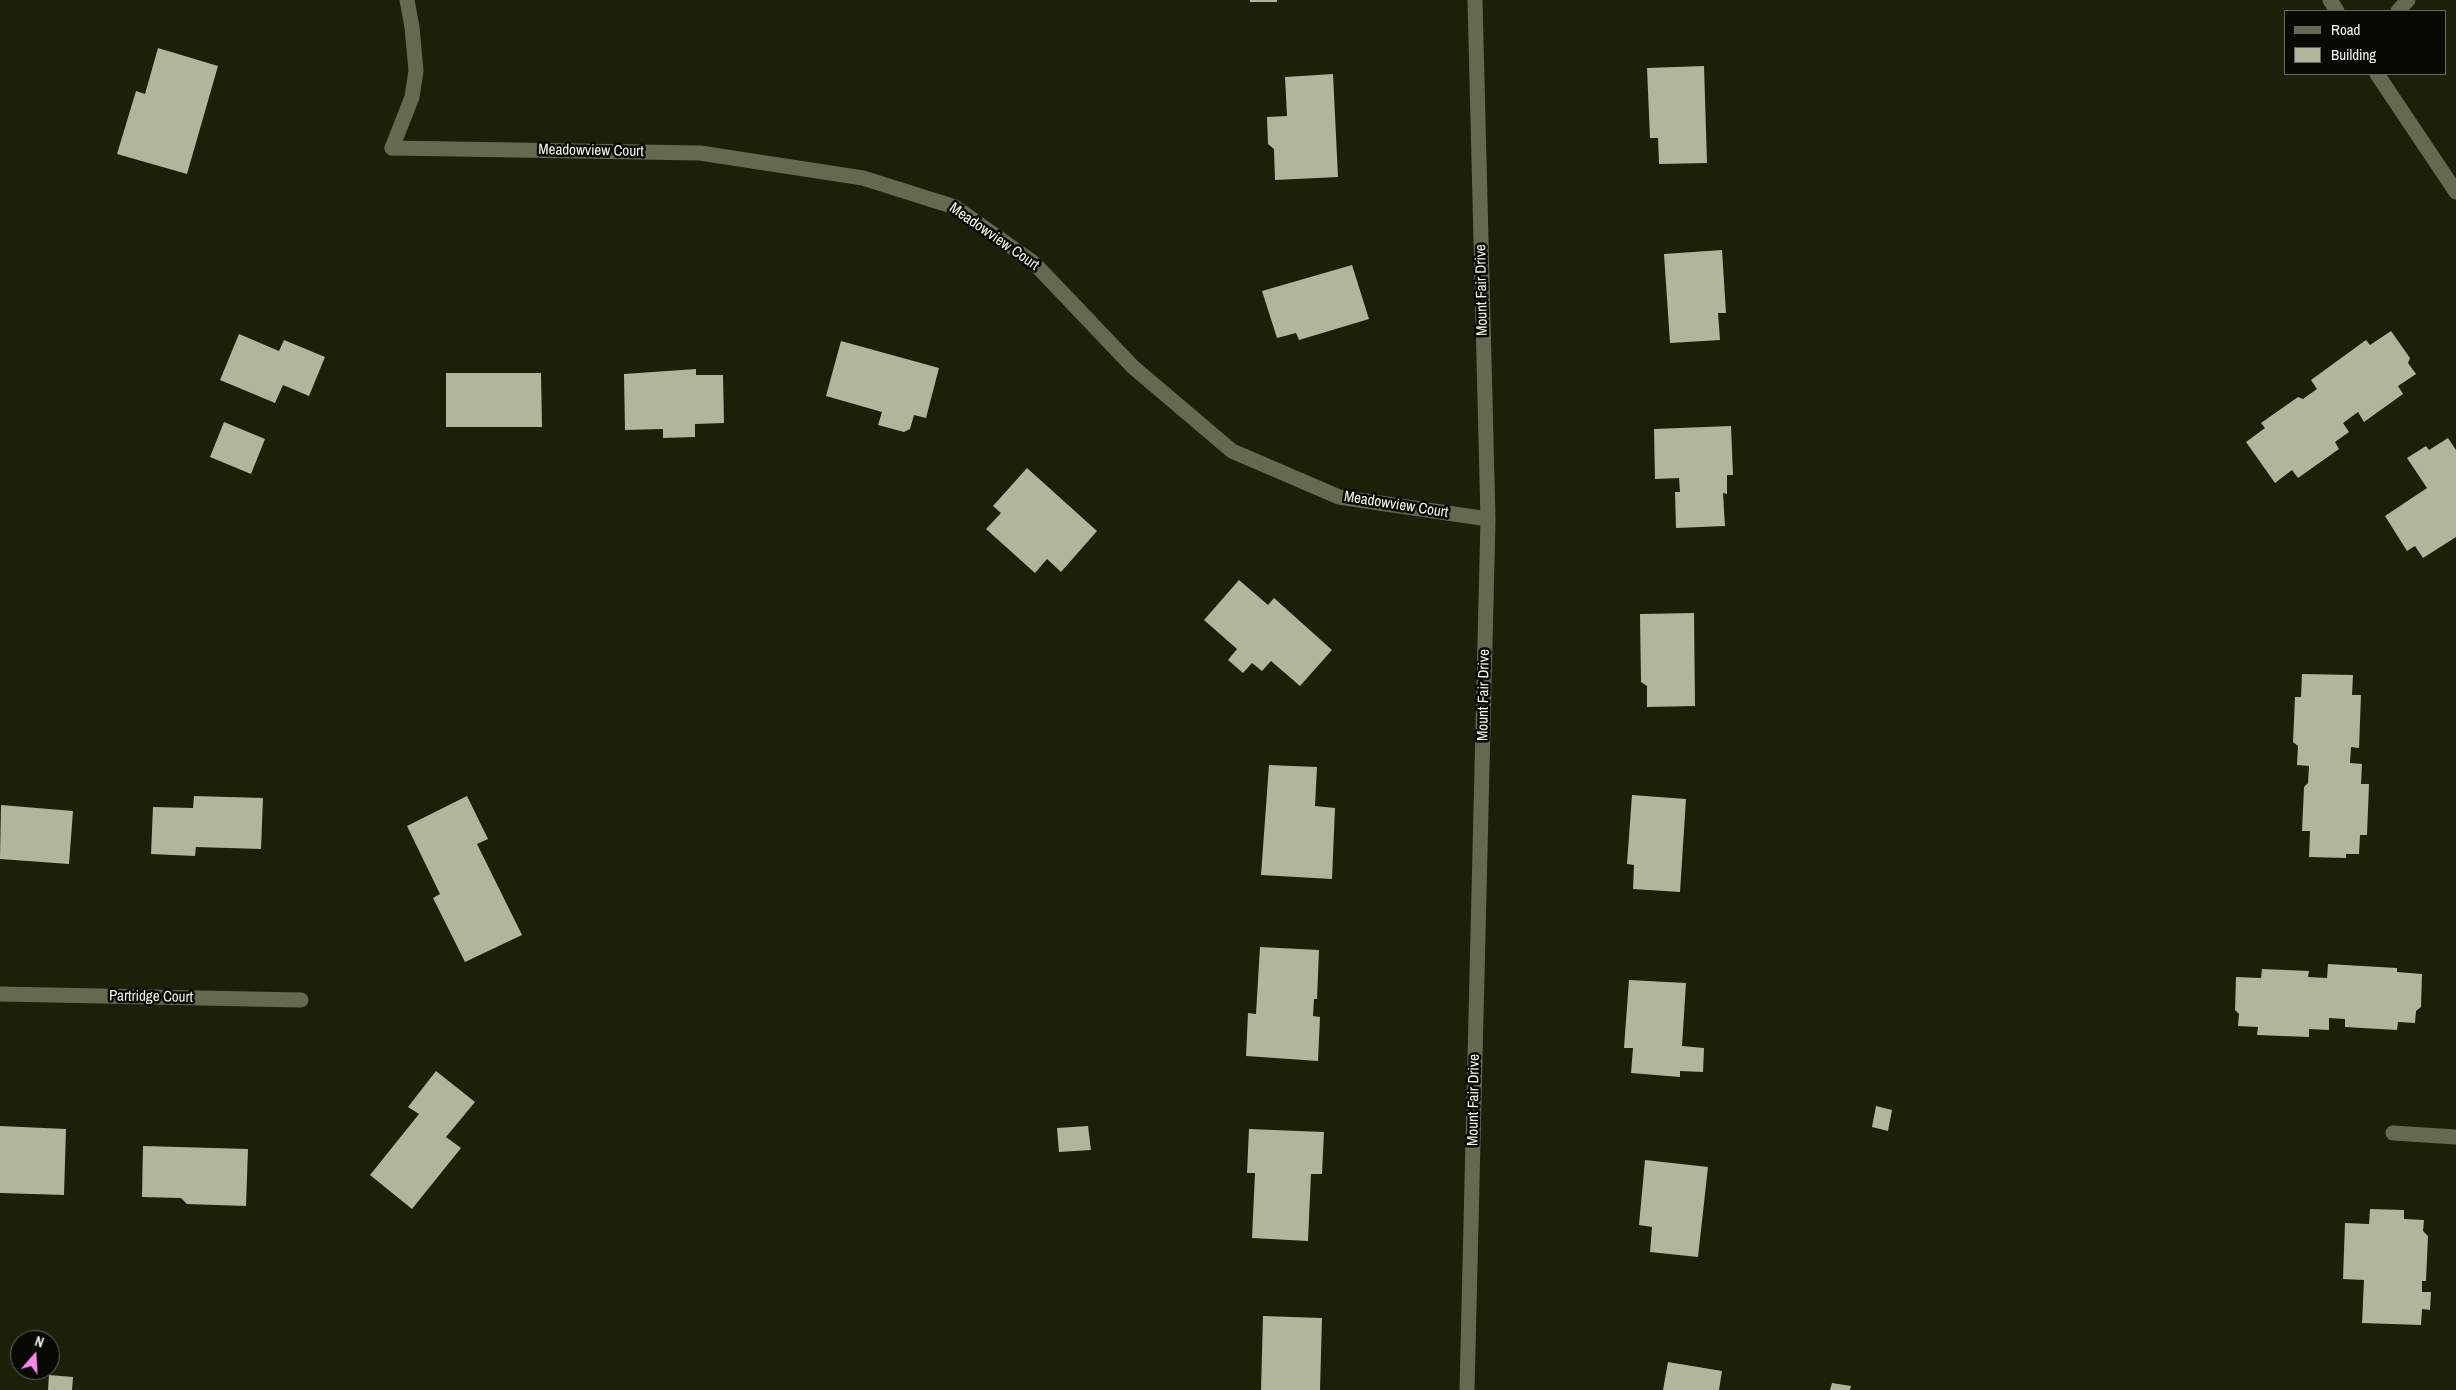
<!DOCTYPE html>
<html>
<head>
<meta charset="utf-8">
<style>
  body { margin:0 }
  #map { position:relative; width:2456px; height:1390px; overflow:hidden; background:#1a2109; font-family:"Archivo Narrow",sans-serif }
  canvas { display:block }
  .legend { position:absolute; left:2284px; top:10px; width:162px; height:65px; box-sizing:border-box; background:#070902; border:1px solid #65695e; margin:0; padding:6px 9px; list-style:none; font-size:15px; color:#f2f8e8 }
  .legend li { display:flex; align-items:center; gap:10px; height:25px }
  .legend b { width:25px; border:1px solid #65695e }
  .north { position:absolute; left:10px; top:1330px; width:50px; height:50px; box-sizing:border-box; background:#070902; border:1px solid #65695e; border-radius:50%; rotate:19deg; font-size:14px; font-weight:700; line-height:20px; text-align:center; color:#f2f8e8 }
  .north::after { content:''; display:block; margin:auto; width:18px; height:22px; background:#f888ea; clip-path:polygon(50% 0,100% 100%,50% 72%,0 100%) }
</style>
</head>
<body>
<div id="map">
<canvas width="2456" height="1390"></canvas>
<ul class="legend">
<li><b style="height:6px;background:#626b50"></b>Road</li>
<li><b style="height:14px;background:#aeb79a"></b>Building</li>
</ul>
<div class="north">N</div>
</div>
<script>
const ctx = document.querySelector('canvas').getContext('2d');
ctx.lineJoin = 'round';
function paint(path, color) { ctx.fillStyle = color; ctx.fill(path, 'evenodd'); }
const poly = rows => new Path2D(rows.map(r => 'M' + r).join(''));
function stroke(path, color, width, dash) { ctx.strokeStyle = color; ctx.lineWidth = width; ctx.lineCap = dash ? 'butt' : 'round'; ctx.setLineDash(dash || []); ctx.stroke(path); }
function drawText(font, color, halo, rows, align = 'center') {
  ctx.font = font + ' "Archivo Narrow",sans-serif'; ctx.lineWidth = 5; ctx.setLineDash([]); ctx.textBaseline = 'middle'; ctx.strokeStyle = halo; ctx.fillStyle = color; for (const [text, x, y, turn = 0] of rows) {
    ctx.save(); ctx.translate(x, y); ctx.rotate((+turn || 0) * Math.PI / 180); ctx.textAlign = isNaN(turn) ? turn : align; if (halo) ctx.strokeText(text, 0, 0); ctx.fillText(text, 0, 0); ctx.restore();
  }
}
paint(poly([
  [1250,0,1277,0,1277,2,1250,2],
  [158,48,218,66,187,174,117,154,136,91,145,94],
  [1704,66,1707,163,1659,164,1658,138,1650,138,1647,68],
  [1333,74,1338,177,1275,180,1274,149,1268,144,1267,117,1287,116,1285,77],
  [1722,250,1726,313,1718,313,1720,340,1670,343,1664,254],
  [1352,265,1369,319,1299,340,1296,333,1277,338,1262,291],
  [2391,331,2410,358,2408,363,2416,374,2398,386,2403,394,2364,422,2358,412,2343,423,2349,432,2335,442,2339,449,2298,478,2292,470,2275,483,2246,442,2265,428,2261,423,2298,397,2303,399,2317,389,2311,380,2366,340,2370,345],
  [239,334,279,351,284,340,325,357,309,396,283,385,275,403,220,380],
  [841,341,939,368,926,418,914,415,910,429,904,432,878,425,882,412,826,396],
  [696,369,696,375,723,375,724,423,695,424,695,437,663,438,663,429,625,430,624,374],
  [446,373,541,373,542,427,446,427],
  [224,422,265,439,251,474,210,457],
  [1731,426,1733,475,1727,475,1727,494,1723,493,1725,526,1676,528,1675,492,1680,492,1679,478,1655,479,1654,429],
  [2448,438,2456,450,2456,537,2423,558,2415,546,2407,551,2385,516,2427,488,2407,458,2426,446,2429,450],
  [1027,468,1097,531,1061,572,1047,559,1035,573,986,529,1001,513,993,506],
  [1239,580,1268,605,1274,598,1332,650,1300,686,1271,661,1262,671,1252,663,1243,673,1228,660,1237,649,1204,620],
  [1694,613,1695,706,1647,707,1647,686,1641,682,1640,614],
  [2302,674,2353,675,2352,695,2361,695,2359,748,2351,747,2350,763,2362,764,2361,784,2369,784,2367,835,2360,835,2359,854,2346,854,2346,858,2309,857,2310,831,2302,831,2304,787,2308,783,2309,766,2297,765,2298,746,2293,742,2295,697,2301,697],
  [1269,765,1317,767,1315,806,1335,808,1332,879,1261,875],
  [1632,795,1686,799,1680,892,1633,889,1634,865,1627,864],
  [194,796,263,798,261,849,196,847,195,856,151,854,153,807,193,808],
  [467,796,488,839,477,844,522,935,465,962,433,898,440,894,407,826],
  [1,805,73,811,69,864,0,859],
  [1260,947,1319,950,1317,999,1314,999,1313,1016,1320,1017,1318,1061,1246,1056,1248,1013,1256,1014],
  [2328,964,2397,968,2397,972,2422,974,2421,1007,2416,1011,2415,1023,2398,1022,2397,1030,2345,1027,2345,1019,2329,1018,2329,1030,2309,1029,2309,1037,2257,1035,2258,1027,2238,1026,2239,1014,2235,1010,2236,977,2261,978,2262,969,2309,971,2308,977,2327,978],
  [1629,980,1686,983,1682,1046,1704,1048,1703,1072,1680,1071,1680,1077,1631,1073,1633,1048,1624,1048],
  [436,1071,475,1102,446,1137,461,1148,412,1209,370,1175,419,1114,408,1107],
  [1876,1106,1892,1110,1888,1131,1872,1127],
  [0,1126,66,1129,64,1195,0,1193],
  [1088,1126,1091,1150,1059,1152,1057,1128],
  [1249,1129,1324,1132,1322,1174,1311,1174,1308,1241,1252,1238,1255,1173,1247,1173],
  [143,1146,248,1149,246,1206,187,1204,181,1198,142,1197],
  [1645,1160,1708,1167,1698,1257,1650,1252,1652,1227,1639,1225],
  [2370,1209,2404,1210,2404,1219,2424,1220,2423,1231,2428,1236,2426,1281,2422,1281,2422,1292,2431,1292,2430,1310,2422,1309,2421,1325,2362,1323,2364,1280,2343,1279,2345,1223,2369,1224],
  [1263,1316,1322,1318,1320,1390,1261,1390],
  [1668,1362,1722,1371,1719,1390,1663,1390],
  [49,1375,73,1377,72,1390,48,1390],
  [1832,1383,1851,1386,1850,1390,1830,1390]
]), '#aeb79a');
stroke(poly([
  [392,148,412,97,416,71,412,27,407,0],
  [2393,1133,2456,1137]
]), '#626b50', 15);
stroke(poly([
  [2398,11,2408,0],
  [392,148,700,153,863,178,955,207,1034,263,1133,367,1232,451,1339,497,1488,519],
  [0,994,301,1000],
  [1467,1390,1488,519,1475,0]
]), '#626b50', 15);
stroke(poly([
  [2330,0,2337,11],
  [2377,74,2456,192]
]), '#626b50', 15);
drawText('15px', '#f2f8e8', '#070902', [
  ["Meadowview Court",591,151,1],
  ["Meadowview Court",994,237,35],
  ["Mount Fair Drive",1482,290,-91],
  ["Meadowview Court",1396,505,9],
  ["Mount Fair Drive",1484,695,-89],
  ["Partridge Court",151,997,1],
  ["Mount Fair Drive",1474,1100,-89]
]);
</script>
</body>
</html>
